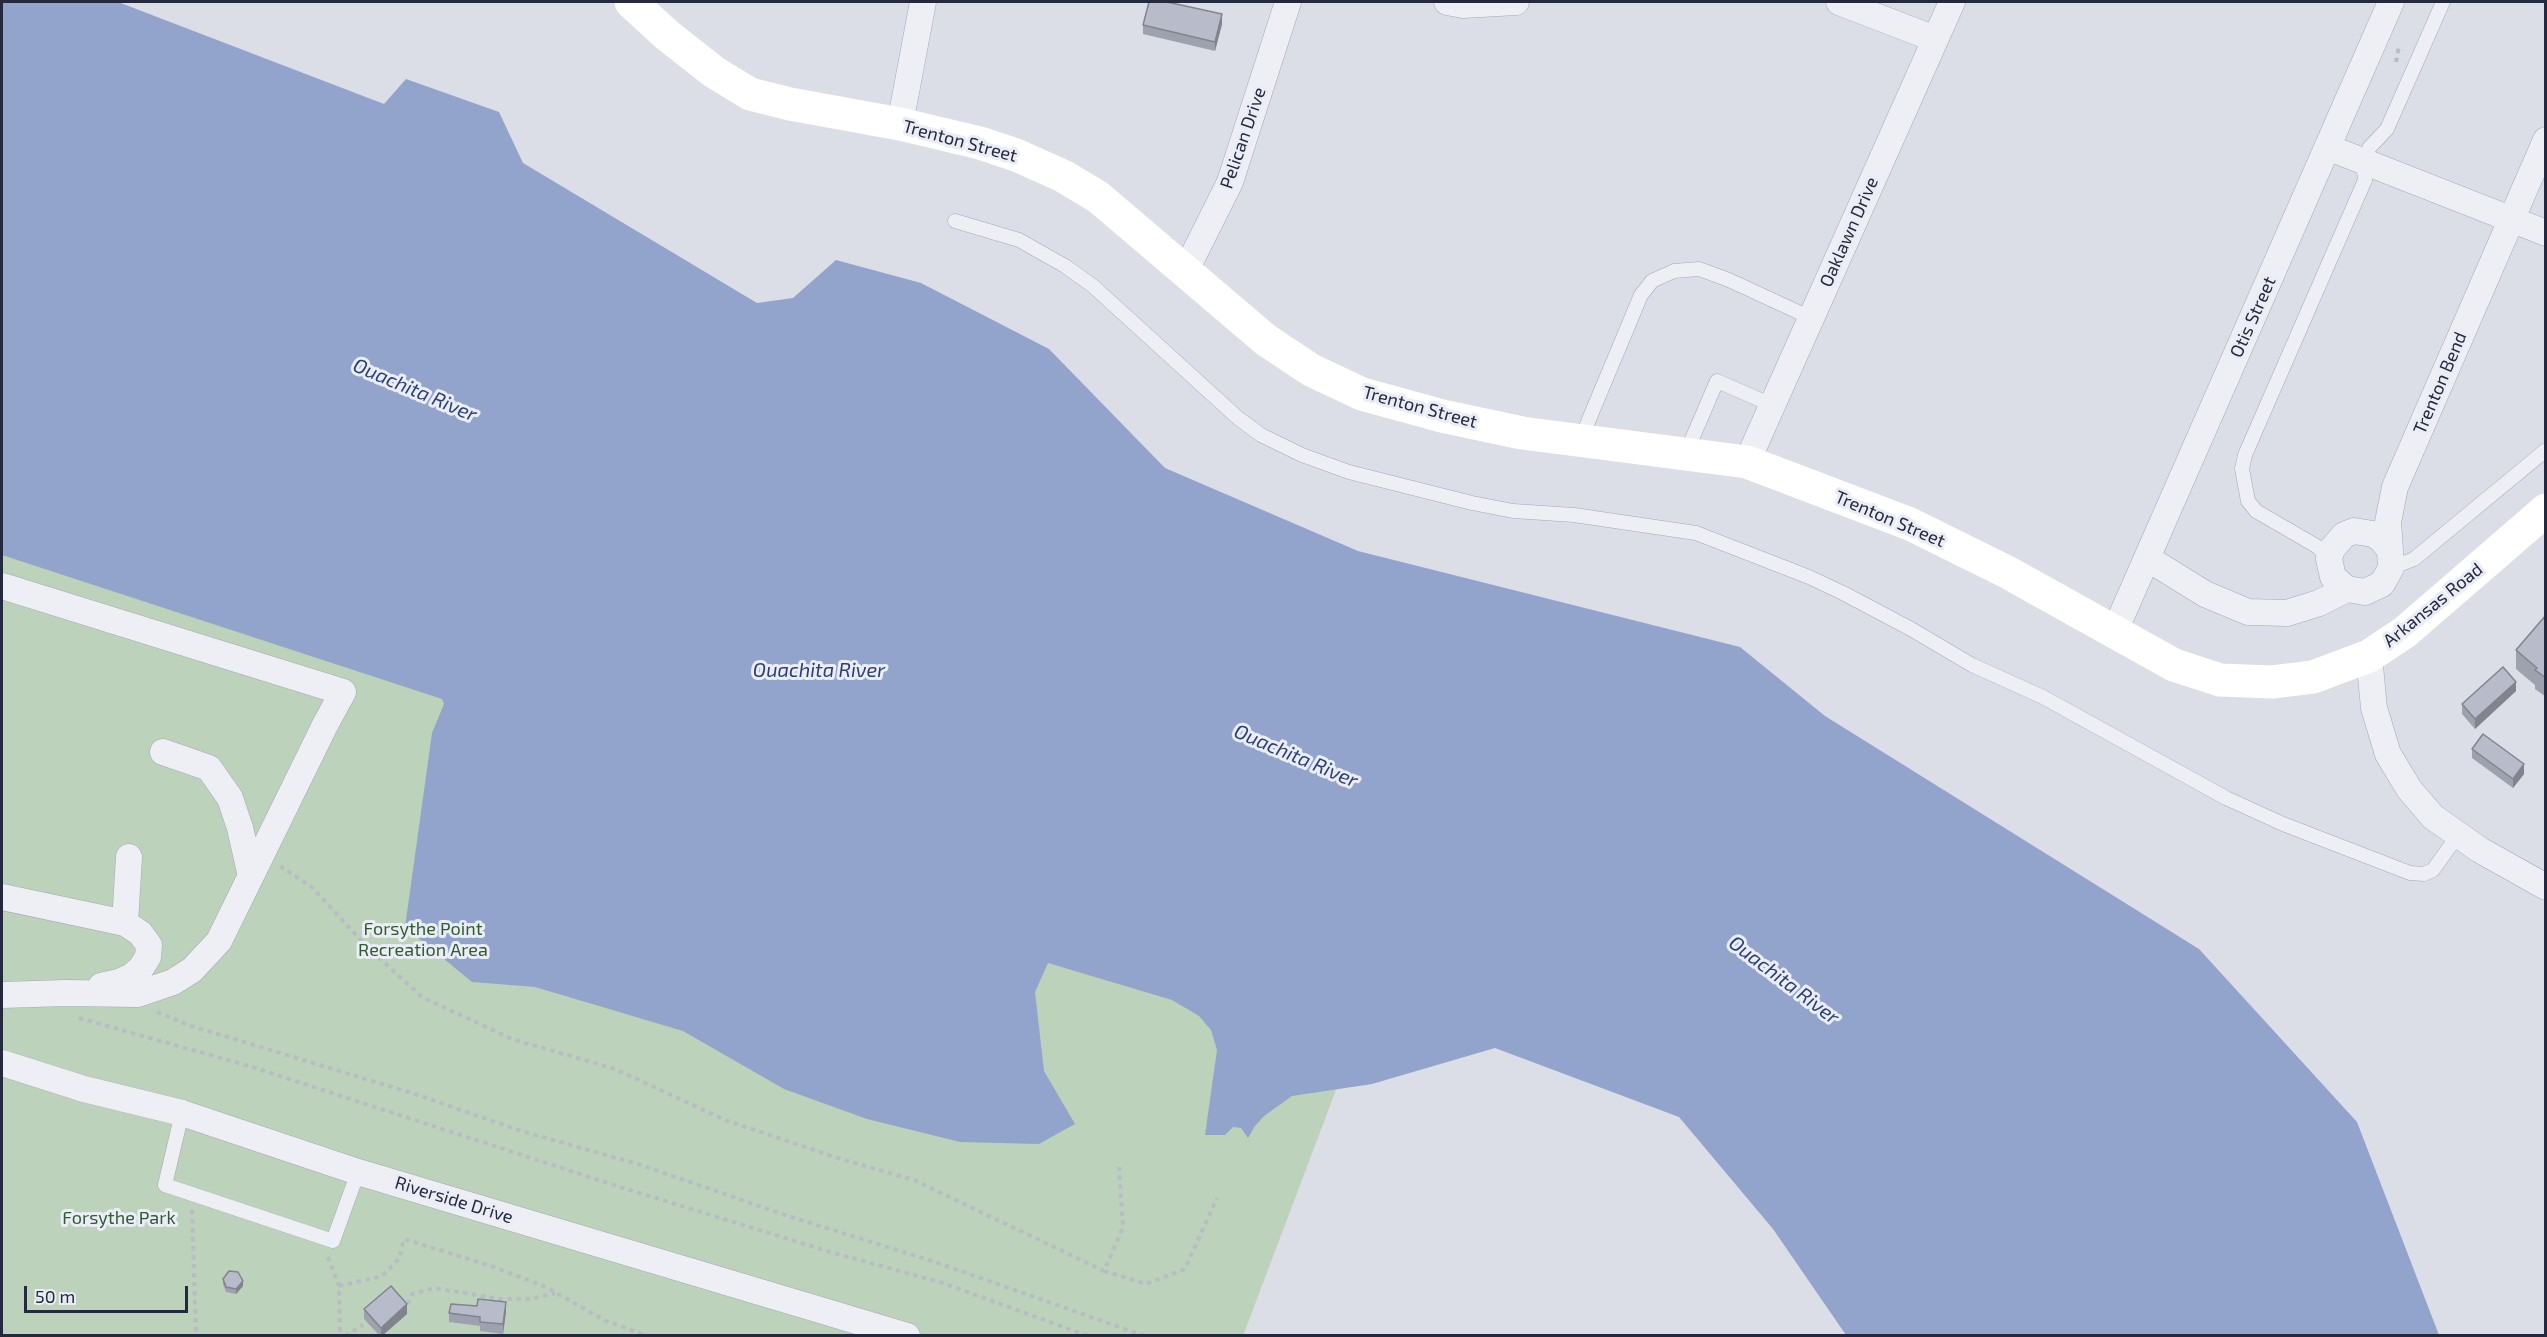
<!DOCTYPE html>
<html>
<head>
<meta charset="utf-8">
<style>
  body { margin:0 }
  #map { position:relative; width:2547px; height:1337px; overflow:hidden; background:#dbdee7; font-family:"Exo 2",sans-serif }
  canvas { display:block }
  .frame { position:absolute; inset:0; border:3px solid #24293e; pointer-events:none }
  .scale { position:absolute; left:24px; top:1286px; width:164px; height:27px; box-sizing:border-box; border:3px solid #24293e; border-top:0; padding-left:8px; font-size:18px; line-height:21px; white-space:nowrap; color:#24293e; -webkit-text-stroke:4px #eaedf5; paint-order:stroke }
</style>
</head>
<body>
<div id="map">
<canvas width="2547" height="1337"></canvas>
<div class="frame"></div>
<div class="scale">50 m</div>
</div>
<script>
const ctx = document.querySelector('canvas').getContext('2d');
ctx.lineJoin = 'round';
function paint(path, color) { ctx.fillStyle = color; ctx.fill(path, 'evenodd'); }
const poly = rows => new Path2D(rows.map(r => 'M' + r).join(''));
function stroke(path, color, width, dash) { ctx.strokeStyle = color; ctx.lineWidth = width; ctx.lineCap = dash ? 'butt' : 'round'; ctx.setLineDash(dash || []); ctx.stroke(path); }
function drawText(font, color, halo, rows, align = 'center') {
  ctx.font = font + ' "Exo 2",sans-serif'; ctx.lineWidth = 6; ctx.setLineDash([]); ctx.textBaseline = 'middle'; ctx.strokeStyle = halo; ctx.fillStyle = color; for (const [text, x, y, turn = 0] of rows) {
    ctx.save(); ctx.translate(x, y); ctx.rotate((+turn || 0) * Math.PI / 180); ctx.textAlign = isNaN(turn) ? turn : align; if (halo) ctx.strokeText(text, 0, 0); ctx.fillText(text, 0, 0); ctx.restore();
  }
}
paint(poly([
  [2,551,657,760,1364,1016,1243,1336,2,1335,2,1060,182,1113,2,1049]
]), '#bdd2bb');
paint(poly([
  [2,2,118,2,384,104,406,79,499,112,523,163,757,303,793,298,836,260,921,283,1049,349,1165,468,1358,551,1740,647,1825,716,2199,949,2357,1122,2439,1335,1846,1335,1773,1229,1679,1117,1495,1048,1372,1084,1292,1096,1264,1116,1255,1126,1248,1138,1241,1128,1233,1127,1225,1135,1205,1135,1217,1050,1211,1030,1199,1016,1172,1000,1048,963,1035,992,1044,1071,1075,1124,1039,1144,960,1142,867,1119,784,1089,683,1031,535,987,472,982,405,927,432,733,444,704,442,699,2,555]
]), '#92a4cb');
const lane = poly([
  [2369,148,2387,129,2443,2],
  [955,221,1019,240,1065,266,1093,286,1238,418,1261,435,1302,455,1349,472,1472,503,1513,511,1574,515,1696,533,1809,577,1843,593,1911,629,1972,665,2043,697,2226,798,2283,824,2410,873,2424,874,2433,870,2458,835],
  [1580,441,1641,295,1652,281,1674,271,1699,269,1729,280,1811,318],
  [1686,453,1717,381,1772,405],
  [2329,559,2318,547,2256,511,2248,501,2242,469,2245,455,2365,180,2363,163],
  [2391,568,2414,559,2546,450],
  [182,1113,165,1185,333,1241,358,1172]
]);
const street = poly([
  [1447,2,1463,5,1516,2],
  [1839,2,1935,39],
  [900,124,923,2],
  [2327,147,2546,233],
  [1186,270,1230,182,1288,2],
  [1747,462,1952,2],
  [2390,550,2388,522,2395,487,2546,140],
  [2147,558,2205,594,2248,612,2287,613,2319,603,2347,589,2365,592,2382,584,2391,568,2390,550,2381,539,2373,534,2354,531,2344,535,2332,549,2329,559,2333,577,2347,589],
  [2,586,343,692,325,725,219,941,192,970,173,982,138,994,65,993,2,995],
  [2114,633,2391,2],
  [2369,656,2374,708,2388,754,2409,789,2433,817,2480,850,2546,887],
  [163,752,209,768,230,798,240,828,251,876],
  [2,897,125,923,140,933,149,945,148,957,141,968,132,976,119,982,101,986],
  [125,923,129,857],
  [2,1063,84,1089,182,1113,358,1172,907,1336]
]);
stroke(lane, '#a4a8b4', 15);
stroke(street, '#a4a8b4', 27);
stroke(poly([
  [2396,62,2399,46],
  [280,866,312,887,367,947,422,997,512,1039,615,1069,725,1120,841,1159,914,1180,1104,1271,1123,1227,1119,1167],
  [157,1012,188,1025,415,1094,518,1130,641,1165,788,1216,935,1262,1145,1336],
  [79,1018,249,1066,617,1186,827,1251,943,1283,1088,1336],
  [192,1210,196,1336],
  [328,1257,339,1286,340,1336],
  [1104,1271,1146,1284,1185,1269,1217,1198],
  [339,1286,382,1276,399,1259,404,1239,491,1266,546,1287,606,1321,648,1336],
  [408,1304,412,1294,434,1288,500,1299,531,1299,555,1293],
  [345,1336,363,1325]
]), '#b9bcc5', 4, [4.5, 4.5]);
stroke(lane, '#eeeff5', 14);
stroke(street, '#eeeff5', 26);
stroke(poly([
  [631,2,667,35,714,72,750,94,790,104,900,124,980,143,1016,155,1063,176,1098,197,1266,340,1311,370,1362,394,1442,416,1522,433,1747,462,1910,524,2007,572,2174,665,2220,680,2272,682,2313,677,2369,656,2405,632,2546,510]
]), '#fff', 33);
paint(poly([
  [1222,24,1215,51,1143,34,1143,25],
  [2546,615,2546,697,2535,689,2535,685,2516,669,2516,650],
  [2516,691,2475,729,2462,714,2462,704],
  [2472,749,2524,774,2513,788,2472,758],
  [223,1279,243,1286,236,1294,226,1292,223,1284],
  [364,1309,407,1314,383,1335,379,1335,364,1319],
  [506,1312,503,1334,480,1331,480,1326,449,1322,449,1313]
]), '#9ea2ae');
paint(poly([
  [1222,14,1222,24,1215,51,1215,42],
  [2516,682,2516,691,2475,729,2475,719],
  [2524,764,2524,774,2513,788,2513,779],
  [243,1281,243,1286,236,1294,236,1289],
  [506,1302,506,1312,503,1334,503,1324],
  [407,1304,407,1314,383,1335,381,1335,381,1328]
]), '#81848d');
const building = poly([
  [1149,2,1167,2,1222,14,1215,42,1143,25,1149,2],
  [2546,615,2546,678,2535,670,2537,668,2516,650,2546,615],
  [2503,667,2516,682,2475,719,2462,704,2503,667],
  [2483,734,2524,764,2513,779,2472,749,2483,734],
  [229,1271,238,1272,243,1281,236,1289,226,1287,223,1279,229,1271],
  [391,1286,407,1304,381,1328,364,1309,391,1286],
  [478,1299,506,1302,503,1324,480,1322,480,1317,449,1313,451,1304,477,1306,478,1299]
]);
paint(building, '#b8bcca');
stroke(building, '#81848d', 1.5);
drawText('18px', '#24293e', '#eaedf5', [
  ["Pelican Drive",1243,138,-71],
  ["Trenton Street",960,141,15],
  ["Oaklawn Drive",1849,232,-66],
  ["Otis Street",2253,317,-66],
  ["Trenton Bend",2440,383,-67],
  ["Trenton Street",1420,407,15],
  ["Trenton Street",1890,519,23],
  ["Arkansas Road",2433,605,-39],
  ["Riverside Drive",454,1200,17]
]);
drawText('18px', '#305b30', '#eaedf5', [
  ["Forsythe Point",423,929],
  ["Recreation Area",423,950],
  ["Forsythe Park",119,1218]
]);
drawText('italic 20px', '#2b3f75', '#eaedf5', [
  ["Ouachita River",415,390,23],
  ["Ouachita River",819,670],
  ["Ouachita River",1296,756,23],
  ["Ouachita River",1784,980,37]
]);
</script>
</body>
</html>
